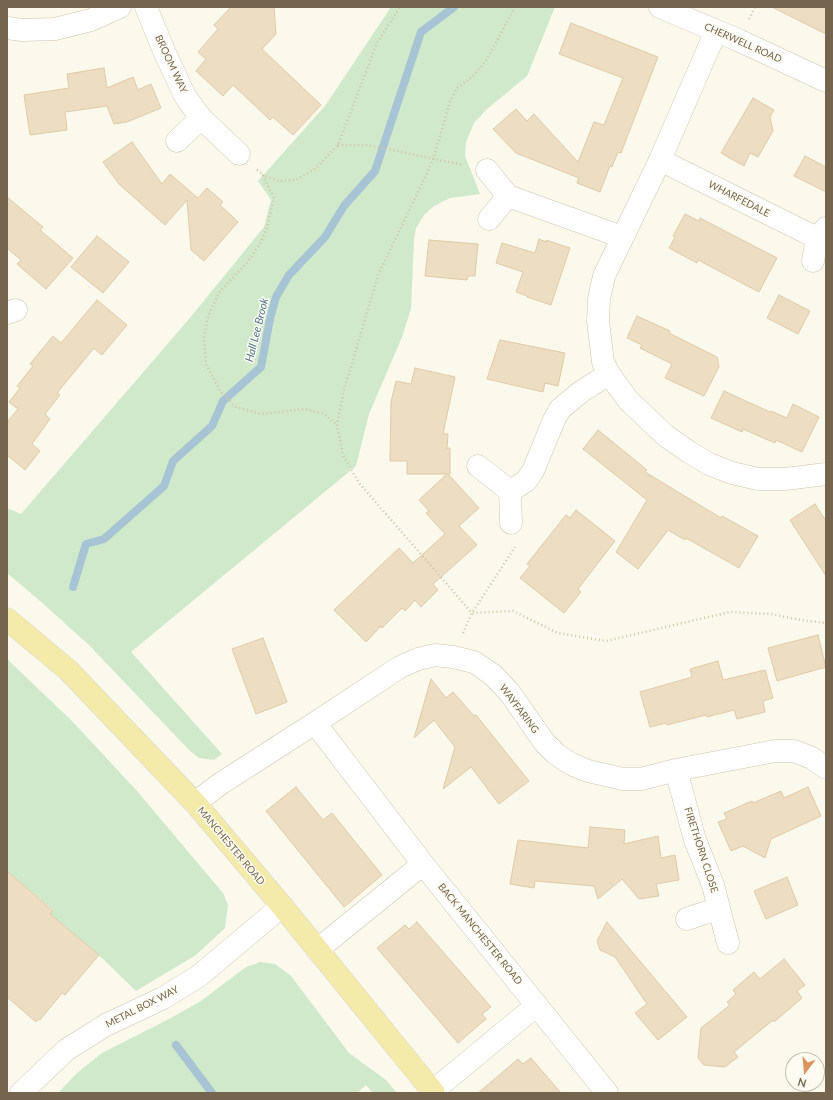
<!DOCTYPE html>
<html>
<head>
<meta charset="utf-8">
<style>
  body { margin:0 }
  #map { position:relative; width:833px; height:1100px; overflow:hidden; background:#fbf9eb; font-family:Lato,sans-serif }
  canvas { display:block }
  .frame { position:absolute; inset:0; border:8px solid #75654f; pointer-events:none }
  .north { position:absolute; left:785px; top:1052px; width:40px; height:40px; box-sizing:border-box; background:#fefcf2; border:1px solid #c7c0b1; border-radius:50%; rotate:196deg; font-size:11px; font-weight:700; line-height:16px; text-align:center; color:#75654f }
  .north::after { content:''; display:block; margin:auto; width:14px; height:18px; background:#db955a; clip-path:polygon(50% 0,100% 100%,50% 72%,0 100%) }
</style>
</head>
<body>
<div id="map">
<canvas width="833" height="1100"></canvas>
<div class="frame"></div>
<div class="north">N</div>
</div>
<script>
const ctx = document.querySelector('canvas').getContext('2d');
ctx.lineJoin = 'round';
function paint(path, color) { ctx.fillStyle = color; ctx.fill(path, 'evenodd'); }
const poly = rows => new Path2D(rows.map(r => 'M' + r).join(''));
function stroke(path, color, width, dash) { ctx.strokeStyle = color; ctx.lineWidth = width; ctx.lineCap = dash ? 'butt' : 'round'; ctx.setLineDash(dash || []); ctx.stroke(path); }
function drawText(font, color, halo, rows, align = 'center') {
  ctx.font = font + ' Lato,sans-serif'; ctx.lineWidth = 3; ctx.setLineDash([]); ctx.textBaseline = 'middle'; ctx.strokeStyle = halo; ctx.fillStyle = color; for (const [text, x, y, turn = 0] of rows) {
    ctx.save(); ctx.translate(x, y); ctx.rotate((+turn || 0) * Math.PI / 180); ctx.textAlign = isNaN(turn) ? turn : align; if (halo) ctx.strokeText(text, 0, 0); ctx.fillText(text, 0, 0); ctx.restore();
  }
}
paint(poly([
  [391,7,555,7,527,76,486,110,474,123,466,142,465,156,480,194,450,198,434,206,424,215,416,228,414,239,411,309,402,337,369,414,356,466,131,652,222,754,214,760,199,758,189,750,89,645,39,600,7,573,7,508,21,514,189,319,264,227,271,200,258,181,325,106],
  [7,659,72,721,137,791,223,893,228,905,225,928,196,955,136,991,102,958,50,914,53,910,7,871],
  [260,962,275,964,291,976,349,1053,386,1080,397,1093,373,1093,366,1085,357,1093,58,1093,77,1073,102,1053,169,1019,201,1001,246,967]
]), '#cfe9ca');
stroke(poly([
  [73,587,86,544,104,539,164,486,173,461,212,426,223,401,261,367,270,319,276,297,289,275,325,237,344,206,375,171,421,32,454,7],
  [176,1045,212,1093]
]), '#a7c4d5', 8);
const building = poly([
  [231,7,274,7,276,34,262,49,321,105,293,135,273,117,270,120,233,85,223,96,196,71,206,59,198,52,218,29,214,25,231,7],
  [772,7,826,7,826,34,772,7],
  [571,23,658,57,621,153,618,152,612,167,610,166,600,192,577,183,579,178,516,153,493,129,516,109,527,121,534,114,578,162,594,122,604,125,623,78,559,54,571,23],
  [104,68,107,88,133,77,138,90,151,84,161,108,127,122,114,124,107,106,65,112,67,130,30,135,24,95,69,88,67,74,104,68],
  [753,98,774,110,770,117,773,131,758,157,750,153,744,166,721,153,753,98],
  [132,142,162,184,170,174,198,198,207,188,223,202,220,205,238,222,204,261,191,250,187,200,165,225,119,184,103,162,132,142],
  [805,156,826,167,826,192,794,176,805,156],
  [7,197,43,227,40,230,73,258,46,289,17,264,21,260,7,248,7,197],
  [685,214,699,221,700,218,777,258,759,292,698,260,697,263,669,248,675,237,673,236,685,214],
  [97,236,129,262,103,293,71,267,97,236],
  [539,239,546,242,546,240,570,248,551,305,527,297,527,296,516,292,523,272,496,263,502,243,535,253,539,239],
  [429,240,478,244,475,276,468,276,467,280,425,276,429,240],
  [779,295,810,311,798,334,767,318,779,295],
  [97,300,127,325,102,355,94,348,57,393,60,395,45,414,50,419,32,444,40,451,25,470,7,455,7,422,18,409,9,402,20,388,17,386,33,366,30,364,53,336,61,343,97,300],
  [637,316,670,331,669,333,717,357,719,367,704,396,665,378,672,364,640,348,642,345,627,338,637,316],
  [500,340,565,353,558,386,545,383,543,392,487,379,500,340],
  [415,368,455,377,443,434,448,434,447,448,450,448,450,474,448,474,479,508,459,526,477,545,433,584,438,590,421,607,415,600,405,611,402,608,382,628,381,626,366,642,334,610,399,548,413,563,445,534,426,513,429,511,419,500,447,474,407,474,407,461,390,461,391,402,396,381,411,384,415,368],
  [724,391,770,412,771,411,787,418,793,404,819,417,802,452,776,440,775,443,743,429,742,432,711,418,724,391],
  [598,430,647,470,645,472,721,518,722,516,758,536,739,568,686,538,685,540,668,530,638,569,616,552,647,500,583,449,598,430],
  [815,504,826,521,826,576,790,520,815,504],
  [576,510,615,541,578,589,581,592,564,613,520,578,530,566,527,564,566,515,570,518,576,510],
  [818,635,826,667,777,681,768,648,818,635],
  [263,638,287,702,256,714,232,649,263,638],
  [718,661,723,680,765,670,773,698,763,701,765,712,737,719,734,710,707,717,706,715,667,725,666,723,650,727,640,692,692,677,690,669,718,661],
  [431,679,446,698,453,692,474,716,476,715,529,781,499,804,471,767,443,789,455,747,434,720,414,738,431,679],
  [296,787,323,820,332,813,382,875,344,907,266,811,296,787],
  [808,787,821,816,771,839,765,858,743,846,731,851,718,822,727,819,724,813,752,801,753,803,781,791,784,798,808,787],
  [590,827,625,830,624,844,658,836,661,858,675,855,679,880,656,884,659,896,639,899,622,879,598,899,594,886,535,881,534,888,510,884,518,840,588,848,590,827],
  [7,871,53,911,50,914,99,955,65,995,62,993,40,1020,38,1019,36,1022,7,997,7,871],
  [787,877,798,905,766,919,754,891,787,877],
  [417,922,491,1007,482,1014,486,1019,458,1043,377,948,405,925,409,929,417,922],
  [607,922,687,1017,658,1040,635,1013,647,1004,615,957,600,950,597,941,607,922],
  [784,959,805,985,797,991,802,998,774,1022,773,1020,734,1052,738,1057,725,1067,704,1065,698,1058,701,1028,730,1005,727,1002,736,994,733,990,754,972,760,979,784,959],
  [531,1058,561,1093,478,1093,518,1059,523,1064,531,1058]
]);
paint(building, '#edddc3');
stroke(building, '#e0caa6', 1);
const minor = poly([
  [146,7,164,51,185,96,201,118,239,154],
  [660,7,738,40,826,81],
  [7,28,22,30,55,29,91,20,120,7],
  [716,31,660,160,604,276,599,299,598,321,603,362,609,374,628,400,666,436,689,452,709,464,732,473,758,479,785,479,826,474],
  [177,141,201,118],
  [660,160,817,238],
  [487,170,508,196,622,237],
  [489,219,508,196],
  [813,261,817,238,826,228],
  [7,313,16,310],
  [478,466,510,491,511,523],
  [510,491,526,481,533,471,554,420,560,409,582,391,609,374],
  [315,723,423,864,607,1093],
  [676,770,695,840,713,885,728,943],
  [195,803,220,784,315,723,400,667,418,659,435,655,453,657,474,662,493,675,510,693,544,742,556,754,571,764,588,771,623,779,641,779,676,770,775,751,794,751,812,758,826,768],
  [687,919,719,908],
  [317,950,423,864],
  [433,1091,537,1005],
  [21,1093,66,1050,106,1025,163,998,199,976,282,906]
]);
const major = poly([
  [7,619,68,670,195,803,282,906,434,1093]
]);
stroke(minor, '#cdc4b1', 23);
stroke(major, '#dbd7d1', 23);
stroke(poly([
  [515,7,486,61,472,77,457,88,450,102,433,160,419,190,378,275,343,394,337,425,343,455,359,483,472,613,513,611,558,633,606,641,730,612,771,614,801,620,826,623],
  [749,19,755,7],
  [338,145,368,145,463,165],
  [257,170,262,174,274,198,267,227,261,242,247,263,220,291,208,316,204,338,206,364,220,391,236,407,262,414,305,409,324,414,337,425],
  [262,175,279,181,296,180,316,168,338,145,377,43,400,7],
  [463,633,472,613,515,547]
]), '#d4c3a7', 2.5, [1, 3]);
stroke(minor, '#fff', 22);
stroke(major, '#f4eaa9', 22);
drawText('10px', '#75654f', '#fefcf2', [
  ["CHERWELL ROAD",743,43,24],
  ["BROOM WAY",171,64,65],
  ["WHARFEDALE",739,199,27],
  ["WAYFARING",519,709,53],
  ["MANCHESTER ROAD",231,846,50],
  ["FIRETHORN CLOSE",701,850,72],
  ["BACK MANCHESTER ROAD",480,934,51],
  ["METAL BOX WAY",142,1007,-27]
]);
drawText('italic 11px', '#4d748d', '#fefcf2', [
  ["Hall Lee Brook",257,330,-76]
]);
</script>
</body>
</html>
